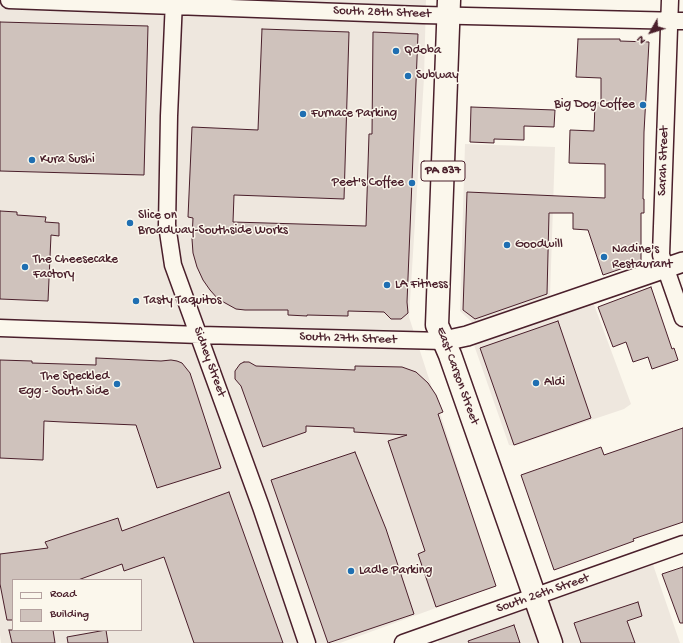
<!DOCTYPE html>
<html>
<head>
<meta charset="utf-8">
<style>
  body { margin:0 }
  #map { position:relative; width:683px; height:643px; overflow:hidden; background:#fbf7ec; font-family:"Gochi Hand",sans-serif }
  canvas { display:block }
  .legend { position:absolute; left:12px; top:579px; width:130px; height:52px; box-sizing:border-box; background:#fbf7ec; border:1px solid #b4a19f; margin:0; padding:5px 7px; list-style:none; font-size:12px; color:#4a1f2b }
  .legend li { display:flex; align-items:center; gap:8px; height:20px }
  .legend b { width:20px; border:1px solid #b4a19f }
  .north { position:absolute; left:631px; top:12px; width:40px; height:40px; -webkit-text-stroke:3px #fbf7ec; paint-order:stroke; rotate:231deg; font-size:11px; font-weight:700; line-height:16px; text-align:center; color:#4a1f2b }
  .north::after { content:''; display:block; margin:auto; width:14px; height:18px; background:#4a1f2b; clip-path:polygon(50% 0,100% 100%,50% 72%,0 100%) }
</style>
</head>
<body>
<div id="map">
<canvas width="683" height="643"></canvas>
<ul class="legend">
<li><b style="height:5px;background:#fbf7ec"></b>Road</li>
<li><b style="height:11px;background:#cfc2bc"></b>Building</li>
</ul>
<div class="north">N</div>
</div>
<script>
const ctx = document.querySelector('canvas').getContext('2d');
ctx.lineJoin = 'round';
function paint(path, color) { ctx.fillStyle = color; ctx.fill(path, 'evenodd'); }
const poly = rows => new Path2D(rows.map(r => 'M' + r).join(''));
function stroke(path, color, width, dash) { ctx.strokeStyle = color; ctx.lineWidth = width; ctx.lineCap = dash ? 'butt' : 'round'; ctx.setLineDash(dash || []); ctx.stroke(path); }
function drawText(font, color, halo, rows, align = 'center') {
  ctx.font = font + ' "Gochi Hand",sans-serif'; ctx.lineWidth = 3; ctx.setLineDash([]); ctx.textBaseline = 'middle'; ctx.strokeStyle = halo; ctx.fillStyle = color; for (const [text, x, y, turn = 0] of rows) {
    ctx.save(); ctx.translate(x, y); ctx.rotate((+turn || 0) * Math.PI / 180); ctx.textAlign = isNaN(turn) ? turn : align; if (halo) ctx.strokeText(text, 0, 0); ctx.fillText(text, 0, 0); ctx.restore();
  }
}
paint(poly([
  [0,0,426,0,424,78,409,317,496,586,340,643,1,643,0,635],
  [13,580,141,580,141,630,13,630],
  [465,144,555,147,550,296,473,323,460,311],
  [593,302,631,404,624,409,514,446,509,445,474,345],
  [650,556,680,643,439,643,434,629]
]), '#eee7de');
const building = poly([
  [0,22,148,26,144,175,0,171,0,22],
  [262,29,349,32,344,199,234,195,233,222,366,226,369,134,372,134,373,32,418,34,407,302,408,313,401,319,391,319,384,312,348,311,348,316,307,315,307,316,288,315,288,310,245,310,236,309,218,299,210,290,203,280,197,267,193,253,192,239,193,218,188,217,192,127,258,130,262,29],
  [578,39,620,39,620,41,649,42,644,132,643,199,644,199,644,213,641,213,641,262,603,275,588,230,573,229,573,213,549,213,547,294,475,319,463,310,467,192,605,198,605,164,569,163,570,130,594,131,595,103,601,103,601,78,576,77,578,39],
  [471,107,555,110,554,127,524,126,524,140,494,139,494,143,470,142,471,107],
  [0,211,17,212,17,215,46,217,45,222,59,223,59,236,51,235,48,301,0,299,0,211],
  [651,287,672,349,674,348,678,360,652,369,648,357,633,362,626,342,613,347,598,307,651,287],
  [558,321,591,418,514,445,480,348,558,321],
  [96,358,161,361,171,360,177,361,182,363,190,373,221,468,157,488,136,425,63,422,44,421,43,460,0,458,0,360,32,361,32,363,96,365,96,358],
  [244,362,249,362,256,366,355,370,355,366,402,367,416,372,428,383,436,395,443,412,438,414,496,586,436,607,418,554,425,551,388,441,407,435,354,432,354,428,306,426,306,432,263,447,241,386,235,379,235,371,240,364,244,362],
  [683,428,683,522,633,539,634,541,554,570,521,475,601,447,604,455,683,428],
  [355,452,386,529,414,614,328,643,271,480,355,452],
  [229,492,283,643,194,643,164,557,124,571,122,564,78,580,13,580,13,620,7,620,0,584,0,554,48,548,45,542,118,518,122,531,229,492],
  [683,567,683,623,680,623,662,574,683,567],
  [638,602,642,616,627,621,635,643,581,643,574,623,638,602],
  [514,625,520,643,469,643,468,641,514,625],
  [9,630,53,630,55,643,12,643,9,630],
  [106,630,108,643,68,643,67,637,106,630]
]);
paint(building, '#cfc2bc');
stroke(building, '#4a1f2b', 1);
const minor = poly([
  [9,0,423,15,683,21],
  [174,0,169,116,167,225,173,265,261,507,307,643],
  [670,0,661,255,683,318],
  [0,328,200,335,444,341],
  [403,643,683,544]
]);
const tertiary = poly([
  [444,341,467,336,683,262]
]);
const primary = poly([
  [449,0,437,325,450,355,551,643]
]);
stroke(minor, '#4a1f2b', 19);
stroke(tertiary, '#4a1f2b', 22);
stroke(primary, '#4a1f2b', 25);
stroke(minor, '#fbf7ec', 16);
stroke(tertiary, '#fbf7ec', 19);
stroke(primary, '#fbf7ec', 22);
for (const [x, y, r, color] of [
  [396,51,4,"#1f6fb2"],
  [408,76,4,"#1f6fb2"],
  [643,105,4,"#1f6fb2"],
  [303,114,4,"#1f6fb2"],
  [32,160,4,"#1f6fb2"],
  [412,183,4,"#1f6fb2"],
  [130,223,4,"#1f6fb2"],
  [507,245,4,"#1f6fb2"],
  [604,257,4,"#1f6fb2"],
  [25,267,4,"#1f6fb2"],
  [387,285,4,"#1f6fb2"],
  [136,301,4,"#1f6fb2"],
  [536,383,4,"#1f6fb2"],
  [117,384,4,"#1f6fb2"],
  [351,571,4,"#1f6fb2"]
]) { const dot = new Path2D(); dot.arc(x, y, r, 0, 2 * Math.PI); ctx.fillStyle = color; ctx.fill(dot); stroke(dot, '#fbf7ec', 1.5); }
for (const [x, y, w] of [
  [443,171,44]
]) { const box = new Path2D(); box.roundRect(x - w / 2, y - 10, w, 20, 3); ctx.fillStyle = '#fbf7ec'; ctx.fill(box); stroke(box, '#4a1f2b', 1); }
drawText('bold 12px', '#4a1f2b', null, [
  ["PA 837",443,171]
]);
drawText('13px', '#4a1f2b', '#fbf7ec', [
  ["South 28th Street",382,13,2],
  ["Sarah Street",664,161,-88],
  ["South 27th Street",348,339,2],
  ["Sidney Street",209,362,70],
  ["East Carson Street",457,376,70],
  ["South 26th Street",543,594,-19]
]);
drawText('13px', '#4a1f2b', '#fbf7ec', [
  ["Qdoba",404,51],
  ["Subway",416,76],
  ["Big Dog Coffee",635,105,"right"],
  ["Furnace Parking",311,114],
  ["Kura Sushi",40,160],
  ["Peet's Coffee",404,183,"right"],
  ["Slice on",138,216],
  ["Broadway-Southside Works",138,231],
  ["Goodwill",515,245],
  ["Nadine's",612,250],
  ["Restaurant",612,265],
  ["The Cheesecake",33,260],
  ["Factory",33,275],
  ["LA Fitness",395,285],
  ["Tasty Taquitos",144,301],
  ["The Speckled",109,377,"right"],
  ["Egg - South Side",109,392,"right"],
  ["Aldi",544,383],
  ["Ladle Parking",359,571]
], 'left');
</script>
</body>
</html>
